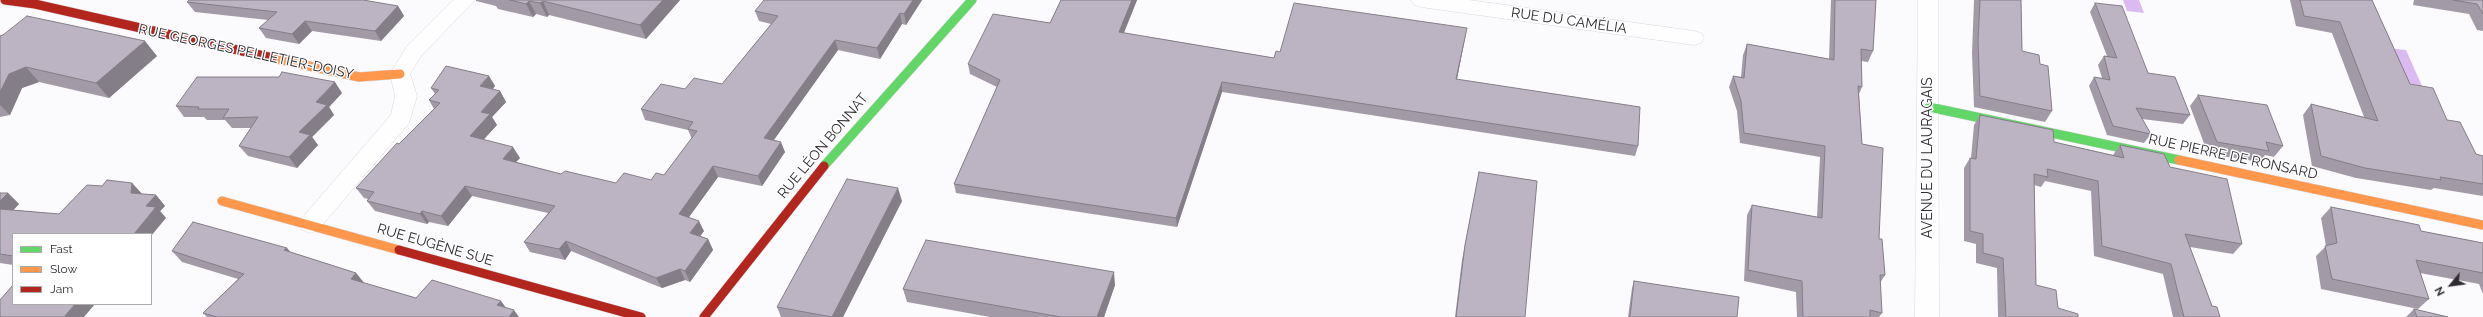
<!DOCTYPE html>
<html>
<head>
<meta charset="utf-8">
<style>
  body { margin:0 }
  #map { position:relative; width:2483px; height:317px; overflow:hidden; background:#fbfafc; font-family:Raleway,sans-serif }
  canvas { display:block }
  .legend { position:absolute; left:12px; top:233px; width:140px; height:72px; box-sizing:border-box; background:#fff; border:1px solid #abaaad; margin:0; padding:5px 7px; list-style:none; font-size:12px; color:#2e2a31 }
  .legend li { display:flex; align-items:center; gap:8px; height:20px }
  .legend b { width:20px; border:1px solid #abaaad }
  .north { position:absolute; left:2431px; top:265px; width:40px; height:40px; -webkit-text-stroke:3px #fff; paint-order:stroke; rotate:241deg; font-size:11px; font-weight:700; line-height:16px; text-align:center; color:#2e2a31 }
  .north::after { content:''; display:block; margin:auto; width:14px; height:18px; background:#2e2a31; clip-path:polygon(50% 0,100% 100%,50% 72%,0 100%) }
</style>
</head>
<body>
<div id="map">
<canvas width="2483" height="317"></canvas>
<ul class="legend">
<li><b style="height:5px;background:#63d668"></b>Fast</li>
<li><b style="height:5px;background:#ff974d"></b>Slow</li>
<li><b style="height:5px;background:#b3261e"></b>Jam</li>
</ul>
<div class="north">N</div>
</div>
<script>
const ctx = document.querySelector('canvas').getContext('2d');
ctx.lineJoin = 'round';
function paint(path, color) { ctx.fillStyle = color; ctx.fill(path, 'evenodd'); }
const poly = rows => new Path2D(rows.map(r => 'M' + r).join(''));
function stroke(path, color, width, dash) { ctx.strokeStyle = color; ctx.lineWidth = width; ctx.lineCap = dash ? 'butt' : 'round'; ctx.setLineDash(dash || []); ctx.stroke(path); }
function drawText(font, color, halo, rows, align = 'center') {
  ctx.font = font + ' Raleway,sans-serif'; ctx.lineWidth = 3; ctx.setLineDash([]); ctx.textBaseline = 'middle'; ctx.strokeStyle = halo; ctx.fillStyle = color; for (const [text, x, y, turn = 0] of rows) {
    ctx.save(); ctx.translate(x, y); ctx.rotate((+turn || 0) * Math.PI / 180); ctx.textAlign = isNaN(turn) ? turn : align; if (halo) ctx.strokeText(text, 0, 0); ctx.fillText(text, 0, 0); ctx.restore();
  }
}
paint(poly([
  [2123,0,2139,0,2144,13,2127,11],
  [2387,48,2406,50,2422,86,2404,82]
]), '#dbbaf1');
const street = poly([
  [453,0,475,0,421,56,410,74,417,96,409,123,318,230,310,233,302,230,299,224,302,218,391,115,395,96,390,74,407,46,453,0],
  [1411,0,1469,0,1694,31,1701,33,1704,38,1701,43,1694,45,1421,7,1414,5,1411,0],
  [1918,0,1938,0,1939,317,1915,317,1918,0]
]);
const fast = poly([
  [1929,107,2179,160],
  [824,166,972,0]
]);
const slow = poly([
  [273,58,359,77,400,74],
  [2179,160,2483,225],
  [222,201,399,250]
]);
const jam = poly([
  [5,0,35,4,273,58],
  [399,250,641,317],
  [704,317,824,166]
]);
stroke(street, '#dad7dc', 1);
stroke(fast, '#dad7dc', 10);
stroke(slow, '#dad7dc', 10);
stroke(jam, '#dad7dc', 10);
paint(street, '#fefeff');
stroke(fast, '#63d668', 9);
stroke(slow, '#ff974d', 9);
stroke(jam, '#b3261e', 9);
paint(poly([
  [476,0,680,0,646,39,549,15,547,17,536,14,533,17,498,9,496,6,476,1],
  [922,0,906,25,902,24,880,59,838,50,774,140,785,152,762,186,718,177,689,217,704,231,700,236,708,239,713,250,690,282,685,280,662,288,571,251,565,260,530,252,524,242,548,213,472,196,448,226,429,222,427,224,375,211,367,201,368,199,364,198,356,188,434,109,429,100,435,94,431,88,489,76,495,86,493,89,500,91,506,102,492,117,497,125,483,139,520,158,516,162,561,174,616,183,651,180,664,175,692,139,688,130,645,120,641,109,685,89,722,84,771,24,759,21,755,11],
  [1061,0,1137,0,1124,33,1274,58,1280,52,1465,38,1457,79,1638,146,1635,156,1222,92,1177,227,956,193,954,184,997,87,970,74,968,64,1050,23],
  [1831,0,1876,0,1873,51,1868,62,1861,61,1862,87,1859,94,1862,144,1879,239,1885,275,1880,283,1882,313,1879,317,1797,317,1796,292,1744,281,1747,215,1752,205,1817,217,1820,157,1740,143,1737,111,1729,87,1733,76,1741,77,1743,55,1747,44,1829,59],
  [1974,0,2021,0,2022,51,2040,64,2052,111,2045,122,1974,107,1972,53],
  [2290,0,2372,0,2410,84,2447,120,2476,154,2483,156,2483,196,2434,188,2431,190,2356,178,2312,166,2303,115,2311,104,2364,117,2332,33,2296,26],
  [2414,0,2483,0,2483,31,2477,30,2469,14,2413,5],
  [187,2,398,6,404,16,381,41,312,31,299,44,266,38,259,28,268,20,195,12],
  [2095,3,2148,73,2190,115,2183,124,2142,119,2151,134,2144,143,2107,135,2089,86,2094,77,2102,78,2098,65,2104,56,2107,56,2090,12],
  [0,36,157,56,109,98,39,82,22,88,10,115,0,117],
  [342,93,329,107,334,115,312,137,318,145,297,168,248,156,239,146,251,128,232,128,225,120,207,120,204,117,184,117,176,106],
  [2198,95,2283,146,2274,157,2265,155,2260,162,2208,154,2190,106],
  [1980,115,2054,142,2113,155,2120,145,2170,167,2242,244,2233,254,2190,247,2212,306,2220,317,2173,317,2163,274,2094,256,2091,191,2045,181,2041,187,2034,185,2036,285,2058,308,2078,317,1998,317,1997,268,1976,263,1976,244,1964,241,1964,168,1970,158,1971,158,1974,125],
  [1479,172,1525,317,1455,317,1462,260],
  [132,183,142,194,156,195,165,206,160,211,166,218,13,234,13,265,0,263,0,193,8,193,19,204,13,210,59,214,102,186],
  [902,201,843,317,781,317,777,307],
  [2331,207,2421,231,2483,243,2483,294,2479,284,2420,273,2429,299,2418,309,2321,289,2316,256,2326,246,2321,218],
  [287,248,290,252,356,273,364,283,416,298,501,301,506,308,519,317,207,317,203,313,238,279,182,262,172,251],
  [1634,281,1737,317,1628,317,1632,288],
  [1115,285,1104,317,990,317,907,302,903,289],
  [2414,309,2448,317,2406,317]
]), '#a29ba7');
paint(poly([
  [663,0,680,0,646,39,640,25],
  [913,0,922,0,906,25,904,14],
  [1132,0,1137,0,1120,42,1119,32],
  [529,1,536,14,533,17,526,4],
  [543,1,549,15,547,17,540,3],
  [398,6,404,16,381,41,375,31],
  [900,13,902,24,880,59,877,48],
  [305,21,312,31,299,44,292,34],
  [1467,28,1465,38,1455,89,1456,79],
  [835,40,838,50,768,148,764,138],
  [145,41,157,56,109,98,96,83],
  [26,67,39,82,22,88,10,115,0,105,0,92,9,74],
  [489,76,495,86,486,97,480,86],
  [335,82,342,93,329,107,334,115,312,137,318,145,297,168,289,157,299,132,316,102],
  [1222,82,1222,92,1177,227,1176,218],
  [500,91,506,102,492,117,497,125,477,147,470,136,481,112],
  [781,142,785,152,762,186,758,176],
  [513,147,520,158,509,169,503,159],
  [713,166,718,177,684,224,679,214],
  [132,183,142,194,131,193],
  [465,186,472,196,448,226,441,216],
  [898,188,902,201,843,317,832,317],
  [8,193,19,204,5,219,0,214,0,201],
  [156,195,165,206,160,211,166,218,151,236,151,234,134,234,146,206],
  [422,211,429,222,427,224,420,214],
  [699,221,704,231,695,243,690,233],
  [708,239,713,250,690,282,685,271],
  [566,241,571,251,565,260,559,249],
  [287,248,295,258,284,250],
  [680,269,685,280,662,288,656,278],
  [1114,272,1115,285,1104,317,1097,317],
  [356,273,365,284,351,279],
  [501,301,508,311,497,305],
  [75,304,95,304,84,317,64,317],
  [514,310,519,317,509,317]
]), '#847e88');
const building = poly([
  [189,0,363,0,398,6,375,31,305,21,292,34,259,28,277,12,187,2,189,0],
  [510,0,663,0,640,25,543,1,540,3,529,1,526,4,510,0],
  [764,0,913,0,904,14,900,13,877,48,835,40,764,138,781,142,758,176,713,166,679,214,699,221,690,233,708,239,685,271,680,269,656,278,566,241,559,249,524,242,555,206,465,186,441,216,422,211,420,214,367,201,374,192,356,188,397,143,399,144,440,103,429,100,439,90,431,88,446,66,489,76,480,86,500,91,481,112,490,114,470,136,513,147,503,159,561,174,565,171,616,183,624,173,651,180,656,173,664,175,697,131,688,129,693,122,641,109,661,84,685,89,694,78,722,84,778,16,755,11,764,0],
  [1061,0,1132,0,1119,32,1274,58,1276,51,1280,52,1294,3,1467,28,1456,79,1640,107,1638,146,1222,82,1176,218,954,184,1000,80,968,64,993,14,1050,23,1061,0],
  [1835,0,1876,0,1873,51,1861,49,1862,87,1858,86,1862,144,1883,148,1879,239,1882,239,1885,275,1880,275,1882,313,1870,310,1870,317,1803,317,1802,281,1748,270,1752,205,1822,218,1825,146,1744,133,1741,101,1733,76,1744,78,1747,44,1834,60,1835,0],
  [1980,0,2021,0,2022,51,2039,55,2040,64,2048,66,2052,111,1980,96,1978,42,1980,0],
  [2300,0,2372,0,2410,84,2433,88,2447,120,2460,122,2476,154,2483,156,2483,184,2440,177,2441,180,2365,168,2321,156,2311,104,2378,121,2340,22,2304,16,2300,0],
  [2453,0,2483,0,2483,14,2477,4,2453,0],
  [2095,3,2122,6,2148,73,2175,77,2190,115,2136,108,2151,134,2113,126,2094,77,2110,80,2104,56,2117,58,2095,3],
  [27,16,145,41,96,83,26,67,9,74,0,92,0,36,3,35,27,16],
  [282,72,335,82,316,102,327,105,299,132,310,135,289,157,239,146,258,117,223,118,229,109,198,109,199,107,176,106,197,77,279,77,282,72],
  [2198,95,2267,105,2283,146,2266,142,2269,151,2217,142,2198,95],
  [1980,115,2053,130,2054,142,2124,158,2120,145,2164,154,2170,167,2227,179,2242,244,2185,234,2212,306,2217,307,2220,317,2184,317,2171,264,2102,246,2098,181,2047,169,2048,177,2034,174,2036,285,2056,290,2058,308,2078,314,2078,317,2006,317,2003,258,1983,253,1983,234,1970,231,1970,158,1976,159,1980,115],
  [1479,172,1537,181,1525,317,1456,317,1465,245,1479,172],
  [847,179,898,188,832,317,777,307,847,179],
  [107,180,132,183,131,193,156,195,146,206,156,207,134,234,13,234,13,256,0,254,0,209,59,214,87,185,102,186,107,180],
  [0,193,8,193,0,201,0,193],
  [2331,207,2419,225,2421,231,2483,243,2483,273,2416,260,2429,299,2332,279,2325,246,2337,243,2331,207],
  [193,222,287,248,284,250,356,273,351,279,416,298,432,280,501,301,497,305,514,310,509,317,217,317,203,313,244,274,172,251,193,222],
  [926,240,1114,272,1097,317,1061,317,903,289,926,240],
  [1634,281,1739,297,1737,317,1630,317,1634,281],
  [13,285,13,304,75,304,64,317,0,317,0,300,13,285],
  [2414,309,2448,317,2417,317,2414,309]
]);
paint(building, '#bcb4c2');
stroke(building, '#847e88', 1);
drawText('14px', '#2e2a31', '#fff', [
  ["RUE DU CAMÉLIA",1569,21,8],
  ["RUE GEORGES PELLETIER-DOISY",246,52,12],
  ["RUE LÉON BONNAT",823,146,-50],
  ["RUE PIERRE DE RONSARD",2233,157,12],
  ["AVENUE DU LAURAGAIS",1928,158,-90],
  ["RUE EUGÈNE SUE",435,245,16]
]);
</script>
</body>
</html>
